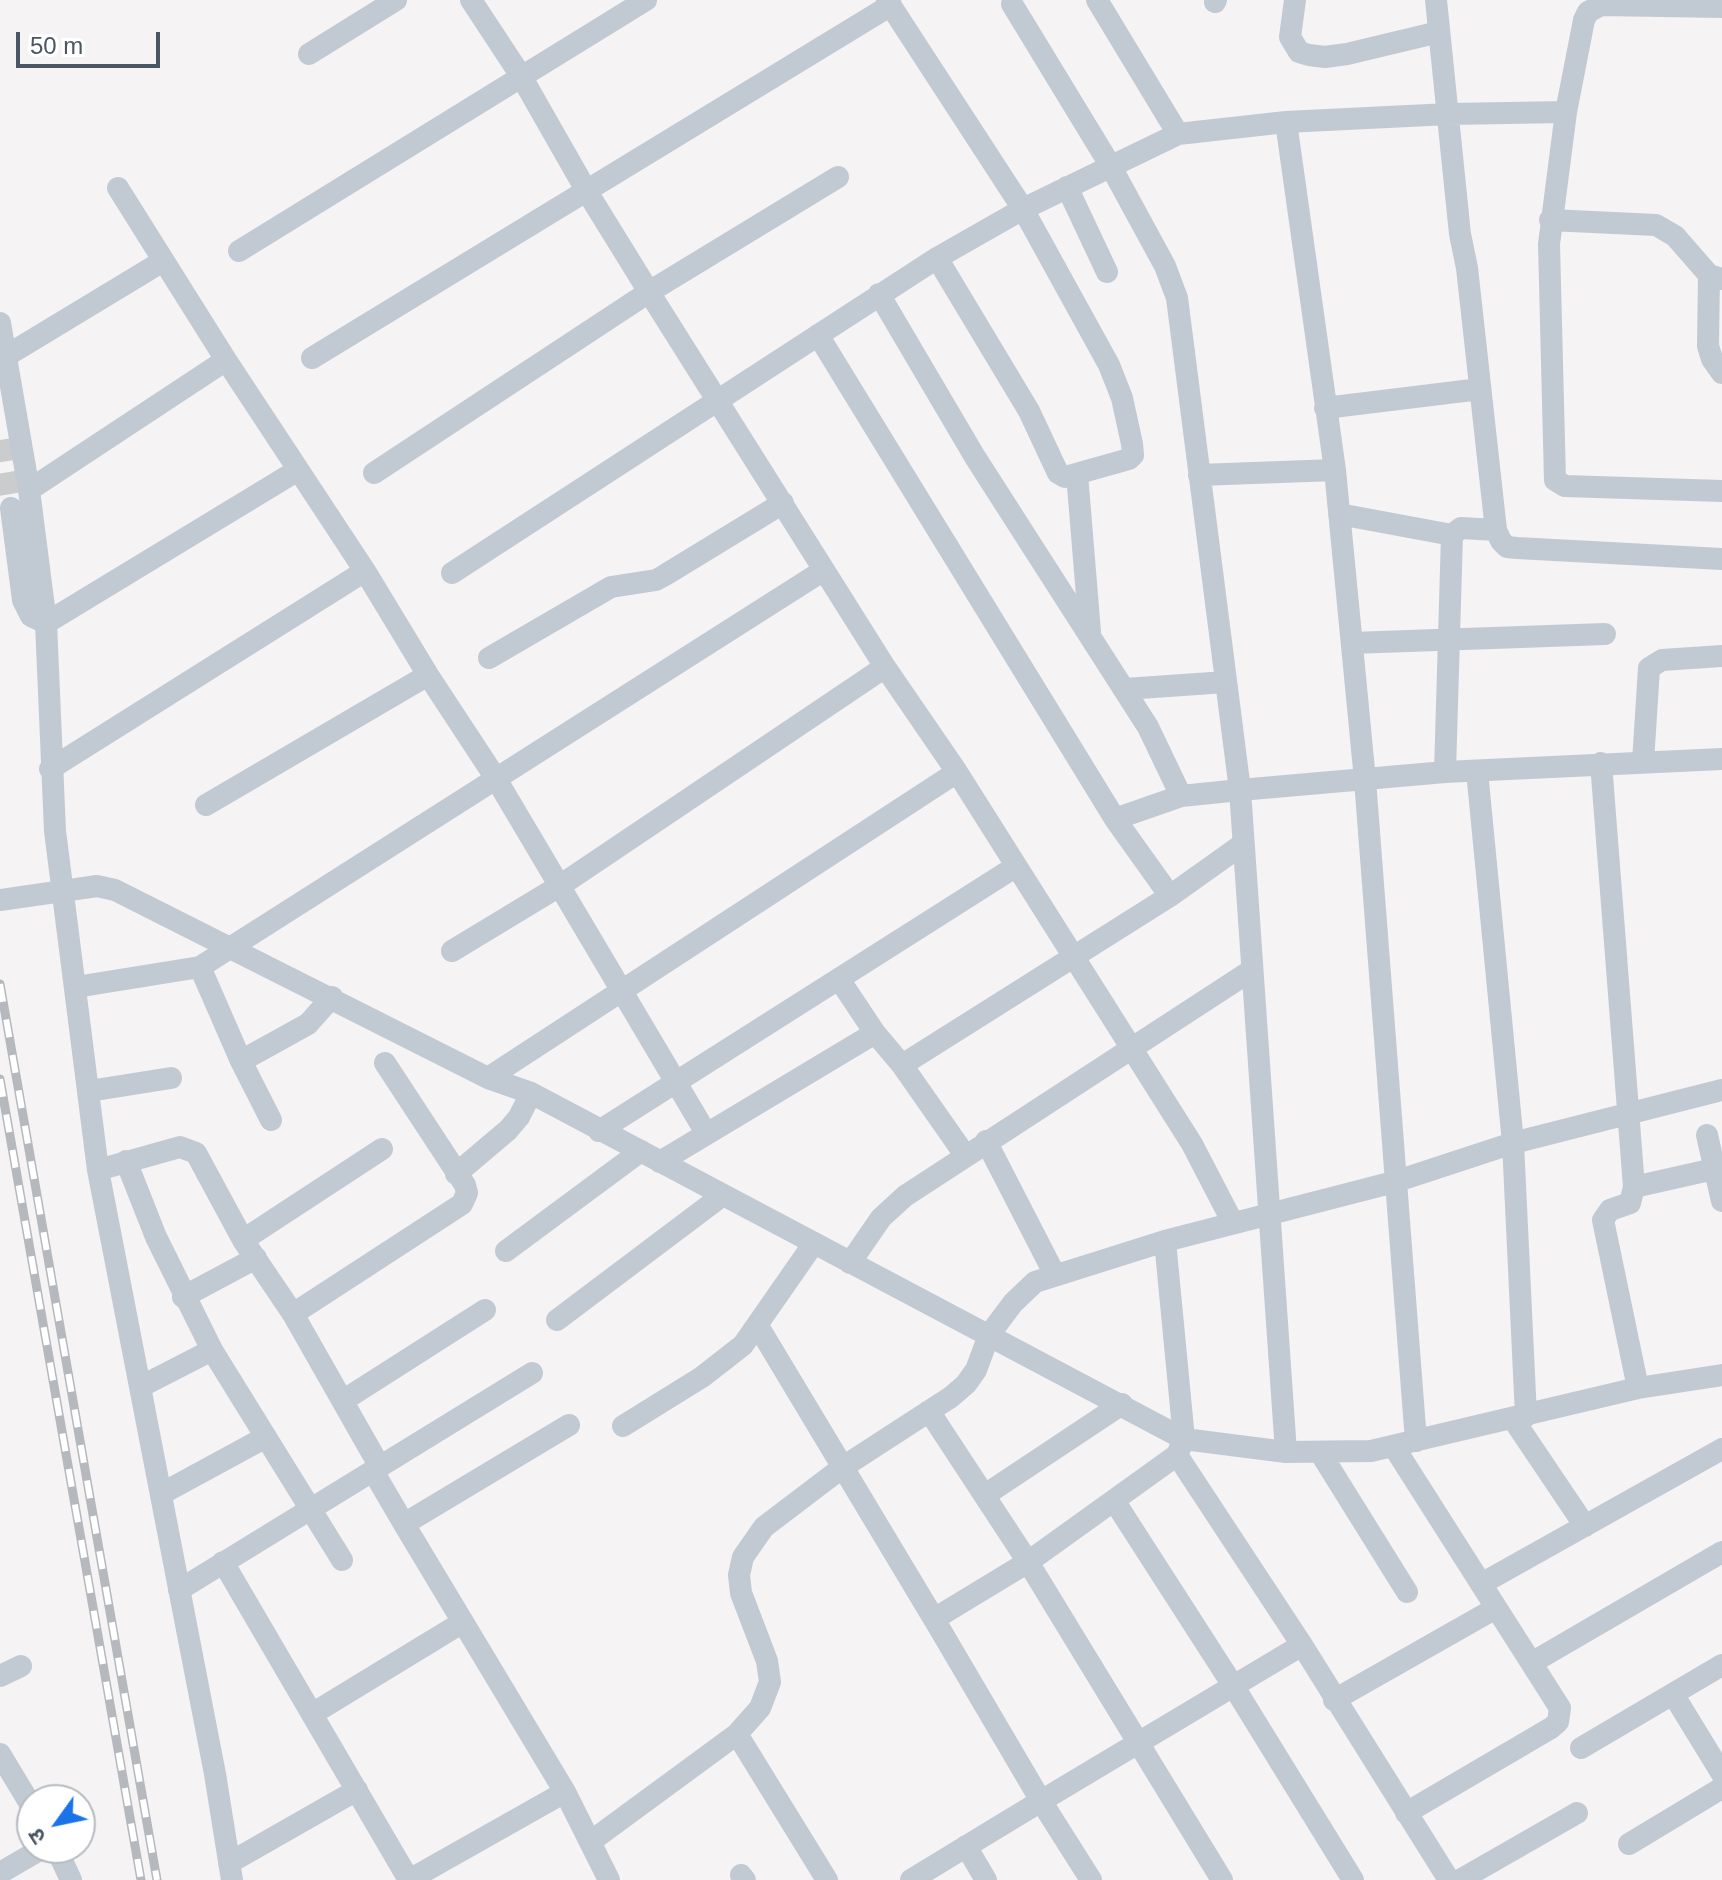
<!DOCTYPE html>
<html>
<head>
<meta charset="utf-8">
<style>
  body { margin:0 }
  #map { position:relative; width:1722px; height:1880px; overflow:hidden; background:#f5f3f3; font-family:Helvetica,"Noto Sans Devanagari",sans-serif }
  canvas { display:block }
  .north { position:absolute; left:16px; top:1784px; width:80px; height:80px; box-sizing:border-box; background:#fff; border:2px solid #b7bbc0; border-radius:50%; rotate:237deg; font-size:22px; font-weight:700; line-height:32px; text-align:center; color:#4a5661 }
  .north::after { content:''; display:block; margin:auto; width:28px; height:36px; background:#1a73e8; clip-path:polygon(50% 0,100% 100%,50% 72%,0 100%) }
  .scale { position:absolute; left:16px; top:32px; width:144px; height:36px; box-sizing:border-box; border:4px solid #4a5661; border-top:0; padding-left:10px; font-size:24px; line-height:28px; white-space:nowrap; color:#4a5661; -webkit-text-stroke:6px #fff; paint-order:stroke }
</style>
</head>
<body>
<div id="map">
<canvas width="1722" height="1880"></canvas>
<div class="north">उ</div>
<div class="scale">50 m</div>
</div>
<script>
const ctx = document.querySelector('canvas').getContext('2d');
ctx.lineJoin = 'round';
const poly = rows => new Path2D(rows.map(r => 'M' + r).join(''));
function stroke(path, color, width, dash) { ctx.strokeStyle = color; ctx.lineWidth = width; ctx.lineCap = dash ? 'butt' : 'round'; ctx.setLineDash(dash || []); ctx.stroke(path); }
stroke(poly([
  [0,440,11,508]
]), '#caccce', 22, [22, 11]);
stroke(poly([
  [471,0,521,76,586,190,649,292,824,570,885,667,957,772,1192,1144,1233,1223],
  [887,0,1023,209,1109,365,1122,398,1132,444,1133,455,1129,459,1065,477,1058,473,1029,411,937,258],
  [1097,0,1178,134],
  [1295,0,1290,37,1299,52,1309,55,1325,57,1347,54,1439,32],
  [1436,0,1460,234,1467,268,1496,530,1501,541,1507,547,1517,548,1722,559],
  [1215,2,1216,0],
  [1012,4,1110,165,1165,266,1177,298,1240,790,1286,1452],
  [1722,7,1601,5,1588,12,1584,20,1566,112,1549,244,1555,480,1565,486,1722,491],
  [309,54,396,0],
  [1286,122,1335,470,1365,780,1416,1441],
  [1067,187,1107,272],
  [118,188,226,360,365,571,428,675,495,777,706,1133],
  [1550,220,1656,225,1675,236,1709,275,1722,279],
  [239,251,646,0],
  [1709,275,1708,346,1712,359,1722,373],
  [879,294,975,457,1148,727,1181,796],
  [0,323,29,490,46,623,55,831,98,1170,215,1774,232,1880],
  [818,335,1115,819,1170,896],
  [6,356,163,261],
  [312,358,891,5],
  [1325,408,1480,389],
  [374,473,649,292,838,177],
  [1077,474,1090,632],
  [1199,475,1335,470],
  [29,490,226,360],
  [11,508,23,600,31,616,46,623,298,470],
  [1339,514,1452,535],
  [452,573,937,258,1023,209,1178,134,1286,122,1449,114,1566,112],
  [1352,643,1605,634],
  [489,658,611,587,656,580,665,575,783,503],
  [1125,689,1226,682],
  [1643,762,1649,668,1662,660,1722,656],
  [1601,763,1634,1187,1630,1203,1610,1210,1603,1220,1638,1388],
  [50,769,365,571],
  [1477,771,1513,1143,1526,1416],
  [1445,772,1452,535,1461,528,1496,530],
  [206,805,428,675],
  [1115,819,1181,796,1240,790,1445,772,1722,759],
  [0,900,97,886,115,890,488,1078,531,1093,1184,1439,1286,1452,1371,1451,1638,1388,1722,1375],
  [452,951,561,885,885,667],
  [200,967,241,1061,271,1120],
  [839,979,875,1033,902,1065,965,1155],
  [76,987,200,967,824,570],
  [241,1061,308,1024,332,997],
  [902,1065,1170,896,1243,844],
  [488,1078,957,772],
  [89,1091,171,1078],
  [599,1131,1015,867],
  [1707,1135,1722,1201],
  [986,1141,1055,1275],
  [126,1161,156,1237,212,1350,342,1560],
  [660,1162,875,1033],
  [98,1170,180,1147,196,1153,243,1240,293,1314,380,1467],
  [456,1174,508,1130,519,1117,531,1093],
  [1634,1187,1714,1169],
  [243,1240,382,1149],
  [1165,1241,1184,1439,1177,1455,1302,1645,1449,1880],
  [506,1251,641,1151],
  [850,1263,881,1218,905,1196,1252,970],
  [183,1297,256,1258],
  [293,1314,462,1204,467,1193,465,1185,385,1063],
  [557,1320,723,1195],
  [758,1326,934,1619],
  [140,1387,212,1350],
  [344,1400,485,1310],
  [929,1411,1028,1562,1222,1880],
  [1513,1419,1585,1526],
  [623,1426,702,1377,743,1345,814,1243],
  [1394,1447,1560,1708,1558,1722,1551,1728,1406,1813],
  [1321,1454,1407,1592],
  [373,1471,404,1524,569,1425],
  [161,1494,266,1437],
  [985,1495,1122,1404],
  [1115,1502,1234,1687,1353,1880],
  [404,1524,565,1792,609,1880],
  [223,1562,409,1880],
  [1481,1584,1722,1449],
  [179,1590,532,1373],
  [1533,1662,1722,1552],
  [0,1676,21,1666],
  [1673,1694,1722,1774],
  [1334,1700,1496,1608],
  [312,1714,463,1622],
  [737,1734,827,1880],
  [1581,1748,1722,1665],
  [0,1754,32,1807],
  [590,1842,737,1734,760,1708,770,1682,767,1661,741,1593,739,1575,743,1557,764,1527,843,1467,951,1397,966,1384,976,1370,989,1335,1013,1303,1035,1282,1165,1241,1394,1182,1513,1143,1722,1090],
  [1629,1844,1722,1788],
  [966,1846,986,1880],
  [56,1848,71,1880],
  [229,1863,357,1790],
  [0,1873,43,1848],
  [741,1875,745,1880],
  [409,1880,565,1792],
  [911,1880,1041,1801,934,1619,1028,1562,1177,1455],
  [1091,1880,1041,1801,1302,1645],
  [1460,1880,1577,1813]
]), '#c1cad2', 22);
const rail = poly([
  [0,984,157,1880],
  [0,1079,141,1880]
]);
stroke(rail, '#b5b8bd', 9);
stroke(rail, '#fff', 6, [18]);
</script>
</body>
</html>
